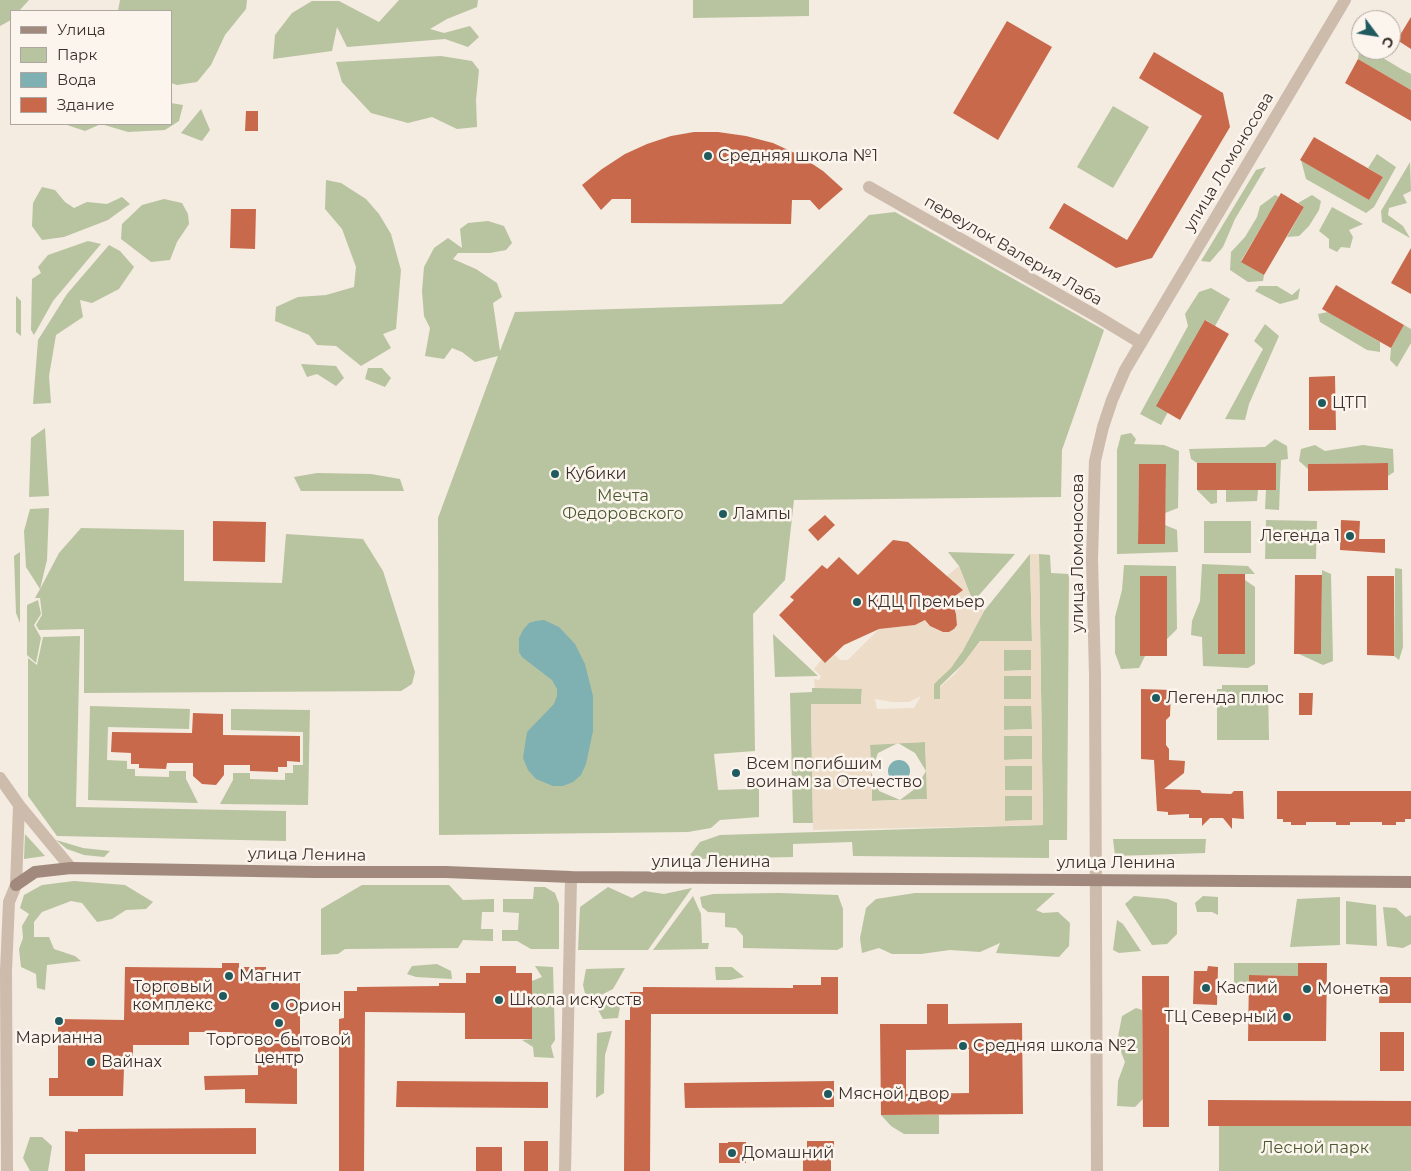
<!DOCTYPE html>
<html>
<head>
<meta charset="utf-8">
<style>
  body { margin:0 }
  #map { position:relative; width:1411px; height:1171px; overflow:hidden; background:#f4ebe1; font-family:Montserrat,sans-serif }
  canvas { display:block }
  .legend { position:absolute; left:10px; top:10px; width:162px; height:115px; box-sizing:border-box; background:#fbf5ee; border:1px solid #aea6a0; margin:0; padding:6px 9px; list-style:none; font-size:15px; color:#3b302b }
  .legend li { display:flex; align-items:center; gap:10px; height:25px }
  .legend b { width:25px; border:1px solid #aea6a0 }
  .north { position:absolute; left:1351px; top:10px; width:50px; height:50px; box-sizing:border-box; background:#fbf5ee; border:1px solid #aea6a0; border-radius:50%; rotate:121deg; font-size:14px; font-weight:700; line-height:20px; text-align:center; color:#3b302b }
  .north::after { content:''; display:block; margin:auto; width:18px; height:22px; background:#1f5a5e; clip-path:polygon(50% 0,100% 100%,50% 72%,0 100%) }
</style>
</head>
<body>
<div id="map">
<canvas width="1411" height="1171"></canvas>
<ul class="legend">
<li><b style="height:6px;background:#a18a7d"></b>Улица</li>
<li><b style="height:14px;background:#b8c4a0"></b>Парк</li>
<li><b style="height:14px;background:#7fb0b2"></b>Вода</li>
<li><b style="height:14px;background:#c8694b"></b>Здание</li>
</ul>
<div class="north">С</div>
</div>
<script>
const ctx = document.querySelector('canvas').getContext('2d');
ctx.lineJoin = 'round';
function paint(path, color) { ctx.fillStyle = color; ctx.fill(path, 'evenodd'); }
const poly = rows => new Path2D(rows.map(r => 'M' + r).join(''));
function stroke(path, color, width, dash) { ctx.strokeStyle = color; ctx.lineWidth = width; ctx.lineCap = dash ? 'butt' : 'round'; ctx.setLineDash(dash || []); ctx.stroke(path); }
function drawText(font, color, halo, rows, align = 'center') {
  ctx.font = font + ' Montserrat,sans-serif'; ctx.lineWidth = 5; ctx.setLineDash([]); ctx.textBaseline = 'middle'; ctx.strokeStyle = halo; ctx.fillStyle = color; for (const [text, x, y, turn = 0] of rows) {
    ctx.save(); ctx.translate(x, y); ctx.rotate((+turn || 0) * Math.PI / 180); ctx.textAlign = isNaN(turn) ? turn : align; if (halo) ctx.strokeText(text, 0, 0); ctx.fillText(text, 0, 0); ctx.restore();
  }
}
paint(poly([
  [0,0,29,0,19,11,11,11,11,20,0,26],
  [120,0,247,0,246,9,225,35,211,65,197,82,177,85,171,83,171,11,118,11],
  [399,0,478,0,477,7,447,19,430,29,444,33,470,26,479,37,468,47,445,39,347,47,337,27,332,51,273,59,275,35,292,13,312,1,339,1,379,22],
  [693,0,809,0,809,16,693,18],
  [1360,45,1361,45,1361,50,1376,50,1383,58,1403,70,1411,74,1411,90,1358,59],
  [441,56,472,61,479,70,476,100,477,127,457,129,432,117,408,123,371,113,342,82,336,62],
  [171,103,183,105,179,121,165,130,128,132,101,124,85,131,64,124,171,124],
  [1113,106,1149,127,1113,188,1077,167],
  [201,109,210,130,202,141,181,133],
  [1377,154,1396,167,1374,207,1366,213,1306,179,1301,160,1369,200,1383,177,1368,168],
  [1410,162,1411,191,1403,195,1407,203,1389,208,1388,215,1403,226,1410,238,1382,222,1381,211],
  [1266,167,1235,219,1223,247,1210,262,1201,261,1256,170],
  [326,180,341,183,366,199,379,214,391,234,401,270,396,329,383,334,391,348,361,366,336,346,317,345,309,335,275,321,276,307,298,297,326,295,354,287,356,267,342,229,325,209],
  [42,187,55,190,65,202,74,208,87,202,107,204,122,197,130,204,108,220,64,237,42,240,32,226,33,203],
  [1275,195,1279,197,1241,261,1264,275,1263,281,1248,282,1230,270,1231,252,1245,237,1257,217,1260,206],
  [1312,195,1321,201,1319,210,1309,226,1299,236,1287,237,1304,207,1298,203],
  [164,199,182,203,188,214,189,224,177,242,170,260,151,262,121,239,122,224,142,205],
  [1332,207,1363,224,1349,230,1353,237,1350,248,1341,247,1337,252,1329,248,1329,239,1319,231],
  [895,212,1104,330,1062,450,1061,497,794,500,785,580,753,614,755,751,714,754,718,790,746,789,747,781,759,781,759,817,720,820,711,828,688,832,439,835,438,518,498,356,475,362,462,352,452,348,444,359,425,356,430,328,424,316,422,291,424,267,434,248,448,238,462,248,460,229,468,223,488,221,504,226,512,243,506,250,490,253,458,253,453,259,476,269,497,283,502,297,493,303,500,351,515,312,782,304,869,215],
  [88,241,101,244,53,301,34,335,31,330,32,279,41,273,38,267,48,255],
  [109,245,120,251,134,267,119,289,92,303,80,300,83,317,56,335,49,376,51,403,33,404,38,340,67,294],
  [1259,286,1277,286,1292,295,1300,288,1298,299,1280,304,1255,291],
  [1211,288,1230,299,1215,326,1206,320,1168,412,1161,425,1140,414,1188,326,1185,314,1199,292],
  [16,296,21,301,21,336,16,332],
  [1328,312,1380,342,1380,352,1367,350,1320,322,1318,314],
  [1265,324,1279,336,1249,404,1245,420,1225,419,1263,349,1254,341],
  [1404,325,1411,329,1411,343,1397,367,1390,360,1391,348],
  [301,364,336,366,344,378,336,386,317,374,307,377],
  [368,368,382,368,391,378,385,387,365,379],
  [45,428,49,496,29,497,31,438],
  [1131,433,1136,439,1134,444,1164,445,1179,451,1178,508,1165,513,1166,464,1139,465,1138,544,1165,544,1165,525,1177,530,1178,552,1117,554,1117,450,1121,435],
  [1275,439,1287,446,1288,459,1281,460,1279,510,1265,509,1266,490,1276,489,1276,463,1197,463,1191,459,1189,449,1265,447],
  [1315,445,1325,451,1363,445,1393,449,1394,472,1388,476,1387,463,1308,464,1308,469,1299,461,1301,449],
  [317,473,371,474,400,479,404,491,301,491,294,477],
  [1197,490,1217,490,1217,503,1211,504],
  [1226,490,1258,490,1257,501,1226,502],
  [49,508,47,560,40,589,59,553,81,528,184,530,184,581,282,583,286,534,363,539,383,571,415,672,412,684,401,691,84,693,84,629,39,630,36,625,42,615,40,598,35,598,40,589,26,567,24,531,30,509],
  [1266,520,1317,521,1316,559,1265,559],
  [1204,521,1251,521,1251,553,1204,553],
  [20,552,20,623,16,613,14,556],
  [948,552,1015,554,973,602,959,566],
  [1030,554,1032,641,980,641,966,661,940,686,941,699,934,699,934,684,962,652,984,611],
  [1039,554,1050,555,1051,573,1069,574,1067,840,1049,840,1049,858,853,856,852,842,793,844,793,857,695,859,690,855,700,842,720,835,1043,825],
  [1202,564,1248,566,1255,574,1219,574,1218,654,1245,654,1245,580,1255,587,1255,664,1248,668,1203,666,1202,637,1191,635,1192,621,1200,601],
  [1124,565,1176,566,1177,629,1167,639,1167,577,1140,576,1140,656,1145,656,1139,668,1121,669,1115,653,1115,617,1122,590],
  [1395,568,1402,569,1403,647,1399,660,1394,656],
  [1322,570,1331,574,1333,661,1323,665,1299,654,1321,654],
  [38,600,41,614,34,625,41,638,36,663,27,655,27,605],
  [773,634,818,676,775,677],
  [80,636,76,807,286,811,286,841,57,836,28,796,28,658,37,665,43,637],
  [1031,649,1031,670,1004,671,1003,650],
  [1004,676,1031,676,1031,699,1004,699],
  [1222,685,1268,685,1269,740,1217,740,1217,689,1222,689],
  [812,688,862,688,861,704,811,705,813,823,793,823,790,693,812,692],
  [90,706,190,709,189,729,108,727,107,760,127,761,127,769,135,769,135,776,169,777,169,771,186,771,186,779,198,803,88,800],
  [1004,706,1032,706,1032,729,1004,730],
  [231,709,310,710,308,805,220,804,233,780,233,773,250,773,250,779,285,780,285,773,293,773,293,765,303,765,303,732,231,730],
  [1004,736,1032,736,1032,759,1004,760],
  [925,742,928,799,872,801,870,744],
  [898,743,915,753,926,771,916,788,900,800,879,791,871,772,878,753],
  [1004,766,1032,766,1032,790,1005,790],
  [1005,796,1032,796,1032,820,1005,821],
  [25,834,45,856,24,859],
  [1113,839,1206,839,1205,853,1115,856],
  [56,840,83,848,110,851,104,857,84,855,67,849],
  [74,881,125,885,153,902,146,909,126,910,112,919,97,922,82,903,71,901,42,912,34,922,34,937,49,937,54,949,75,956,81,961,47,965,45,990,37,988,36,974,21,967,19,949,23,938,22,926,29,914,20,908,24,895,42,885],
  [362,885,449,885,463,900,494,899,494,912,482,912,481,929,493,929,493,941,463,940,458,948,345,949,338,954,321,955,321,909],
  [534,887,545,887,555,893,559,904,559,949,531,949,517,941,502,941,502,930,518,930,519,913,503,912,503,899,533,899],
  [608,887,632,898,644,891,664,894,692,888,648,950,578,950,580,907],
  [779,893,838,895,843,909,843,947,837,950,743,948,743,936,736,928,725,927,725,913,708,912,702,907,700,897,713,894],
  [915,893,1055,893,1036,910,1043,913,1058,912,1070,923,1069,946,1059,957,996,953,1000,943,980,952,950,950,921,954,892,954,879,948,862,953,860,938,866,908,876,899],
  [693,896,701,914,702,943,709,943,708,949,653,950],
  [1134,896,1168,899,1177,903,1177,934,1167,944,1152,945,1125,904],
  [1203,896,1218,897,1218,915,1212,912,1197,912,1195,903],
  [1340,897,1340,945,1290,947,1297,899],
  [1346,901,1376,905,1377,946,1346,944],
  [1383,907,1396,908,1406,917,1411,915,1411,944,1403,948,1387,946],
  [1117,920,1123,924,1141,951,1119,953,1113,950],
  [1234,963,1298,963,1298,976,1249,975,1249,993,1234,992],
  [437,964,451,971,452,979,416,977,407,974,412,966],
  [535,966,553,967,555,1040,551,1046,554,1058,534,1057,533,1047,522,1040,532,1039,532,981,542,977],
  [715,967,732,967,744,977,730,980,716,980],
  [625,968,613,989,599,996,593,1008,588,1006,583,985,586,969],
  [607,1002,620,1007,618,1018,603,1019,598,1010],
  [1136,1008,1142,1010,1143,1099,1135,1107,1117,1106,1118,1081,1125,1062,1117,1042,1122,1016],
  [612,1031,605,1055,604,1093,596,1098,597,1033],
  [881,1115,939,1115,939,1134,904,1134,891,1126],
  [1219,1126,1411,1126,1411,1171,1219,1171],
  [30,1137,42,1137,52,1146,48,1171,30,1171,23,1158]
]), '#b8c4a0');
paint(poly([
  [1030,554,1039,554,1043,825,813,830,811,704,861,704,862,689,815,688,814,679,819,680,821,676,814,669,822,659,826,662,834,654,840,660,848,660,879,629,915,625,925,620,930,626,943,632,949,632,954,629,957,620,956,614,949,600,963,590,947,576,959,566,973,602,984,611,962,652,951,668,934,684,934,699,940,699,940,687,955,674,980,641,1032,641],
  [1004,650,1031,650,1031,670,1004,671],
  [1004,676,1031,676,1031,699,1004,699],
  [921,696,914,708,877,709,875,699,892,702,909,702],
  [1004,706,1031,706,1032,729,1004,730],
  [1004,736,1032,736,1032,759,1004,760],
  [925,742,927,799,872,801,870,745],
  [1005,766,1032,766,1032,790,1005,790],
  [1005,796,1032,796,1032,820,1005,821]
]), '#ecdcc8');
paint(poly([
  [544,620,559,627,575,644,585,664,593,696,593,731,586,764,581,775,573,782,563,786,553,786,536,779,528,770,523,758,527,732,554,704,557,696,557,689,552,680,522,657,519,652,519,638,523,630,529,623,536,621],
  '888 771a11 11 0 1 1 22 0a11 11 0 1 1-22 0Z'
]), '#7fb0b2');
paint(poly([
  [1411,17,1411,49,1397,40],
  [1007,21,1052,47,998,140,953,113],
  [1154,52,1223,93,1230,127,1152,258,1116,268,1049,228,1064,203,1127,240,1202,116,1139,78],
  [1358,59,1411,90,1411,121,1345,83],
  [246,111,258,111,258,131,245,131],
  [694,132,718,132,746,136,773,143,799,155,823,171,843,189,819,210,810,200,792,200,791,224,631,223,631,199,612,199,601,210,582,185,602,169,625,154,647,144,671,136],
  [1314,137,1383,177,1369,200,1300,160],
  [1281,193,1304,207,1264,275,1241,262],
  [231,209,256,209,255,249,230,248],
  [1411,248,1411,294,1391,283],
  [1336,285,1404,325,1391,348,1322,309],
  [1205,320,1229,334,1180,420,1156,406],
  [1335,376,1336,430,1309,430,1309,377],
  [1197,463,1276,463,1276,490,1197,490],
  [1388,463,1388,490,1308,491,1308,464],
  [1139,464,1166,464,1165,544,1138,544],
  [825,515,835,525,818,541,808,530],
  [1341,520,1360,521,1359,539,1385,539,1385,553,1340,550],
  [213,521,266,522,265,562,213,561],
  [893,540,908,542,963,590,951,599,956,614,957,625,954,629,949,632,943,632,930,626,925,620,915,625,879,629,844,645,825,663,779,615,794,600,790,597,822,565,827,569,839,557,858,575],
  [1218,574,1245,574,1245,654,1218,654],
  [1295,575,1322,575,1321,654,1294,654],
  [1140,576,1167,576,1167,656,1140,656],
  [1367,576,1394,576,1394,656,1367,655],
  [1141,689,1171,690,1170,716,1166,720,1166,745,1169,749,1169,760,1185,761,1184,773,1164,789,1200,790,1202,793,1231,794,1234,791,1243,791,1244,819,1232,818,1232,829,1223,818,1210,818,1202,826,1202,818,1189,818,1189,814,1168,815,1168,812,1157,811,1154,760,1141,759],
  [1299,693,1313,693,1312,715,1299,715],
  [193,713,223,714,223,735,300,736,300,762,287,761,287,767,278,767,278,772,250,771,250,765,224,765,224,775,216,785,202,784,193,776,193,763,167,763,166,769,139,768,139,764,131,764,131,753,111,752,112,732,192,733],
  [1277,791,1411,791,1411,819,1405,819,1405,822,1396,822,1396,825,1382,825,1382,822,1350,822,1350,825,1336,825,1336,822,1306,822,1306,825,1291,825,1291,822,1283,822,1283,819,1277,819],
  [222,963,239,963,239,967,266,967,266,983,300,983,300,1056,297,1056,297,1104,245,1103,245,1089,205,1090,204,1076,258,1075,258,1038,241,1038,241,1034,233,1034,233,1032,189,1032,189,1045,133,1045,133,1068,124,1068,123,1096,49,1096,49,1078,58,1078,58,1019,124,1020,125,967,222,968],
  [1298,963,1327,963,1326,1041,1248,1041,1249,975,1298,976],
  [480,966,516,966,516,973,532,973,532,1039,465,1039,465,1013,365,1012,364,1171,339,1171,339,1019,344,1018,344,991,357,991,357,987,439,986,439,983,466,983,466,973,480,973],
  [1208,966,1218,967,1217,1005,1193,1004,1194,971,1207,971],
  [1142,976,1169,976,1169,1127,1143,1127],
  [821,977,838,977,838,1014,651,1014,650,1171,624,1171,625,1020,630,1020,630,992,643,992,643,987,793,988,793,985,821,985],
  [1380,977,1411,977,1411,1003,1379,1003],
  [927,1004,948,1004,948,1024,1022,1023,1023,1114,881,1115,880,1024,927,1024],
  [969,1049,969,1093,906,1094,906,1050],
  [1380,1032,1404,1032,1404,1071,1380,1071],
  [397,1081,548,1082,548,1108,396,1107],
  [834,1081,834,1107,685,1108,684,1083],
  [1208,1100,1411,1101,1411,1126,1208,1126],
  [256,1128,256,1154,85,1154,85,1171,65,1171,65,1131,78,1132,78,1129],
  [524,1141,548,1141,548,1171,524,1171],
  [807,1141,834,1141,834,1154,831,1154,831,1171,803,1171,803,1153,807,1153],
  [728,1142,746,1142,746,1163,719,1163,719,1143,728,1143],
  [476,1147,502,1147,502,1171,476,1171]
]), '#c8694b');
stroke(poly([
  [869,187,1098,317,1141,343],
  [0,778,19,805,71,868],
  [7,1171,6,971,9,902,16,885,19,805],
  [565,1171,571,877],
  [1097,1171,1095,675,1092,559,1095,461,1103,427,1112,400,1125,370,1345,0]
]), '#cdbbac', 12);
stroke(poly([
  [16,885,35,872,71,868,315,872,446,872,571,877,1411,882]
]), '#a18a7d', 12);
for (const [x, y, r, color] of [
  [708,156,5,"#1f5a5e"],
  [1322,403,5,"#1f5a5e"],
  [555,474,5,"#1f5a5e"],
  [723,514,5,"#1f5a5e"],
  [1350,536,5,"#1f5a5e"],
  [857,602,5,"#1f5a5e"],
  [1156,698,5,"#1f5a5e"],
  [736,773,5,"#1f5a5e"],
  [229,976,5,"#1f5a5e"],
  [1206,988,5,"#1f5a5e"],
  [1307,989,5,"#1f5a5e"],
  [223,996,5,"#1f5a5e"],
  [499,1000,5,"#1f5a5e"],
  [275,1006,5,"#1f5a5e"],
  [1287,1017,5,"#1f5a5e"],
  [59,1021,5,"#1f5a5e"],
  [279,1023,5,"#1f5a5e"],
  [963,1046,5,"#1f5a5e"],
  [91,1062,5,"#1f5a5e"],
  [828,1094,5,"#1f5a5e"],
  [732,1153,5,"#1f5a5e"]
]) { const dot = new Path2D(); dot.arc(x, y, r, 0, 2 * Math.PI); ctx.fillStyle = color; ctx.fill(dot); stroke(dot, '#fbf5ee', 2); }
drawText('16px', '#3b302b', '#fbf5ee', [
  ["Средняя школа №1",718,156],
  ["ЦТП",1332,403],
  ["Кубики",565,474],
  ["Лампы",733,514],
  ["Легенда 1",1340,536,"right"],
  ["КДЦ Премьер",867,602],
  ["Легенда плюс",1166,698],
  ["Всем погибшим",746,764],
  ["воинам за Отечество",746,782],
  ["Магнит",239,976],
  ["Торговый",213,987,"right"],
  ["комплекс",213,1005,"right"],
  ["Каспий",1216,988],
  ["Монетка",1317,989],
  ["Школа искусств",509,1000],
  ["Орион",285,1006],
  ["ТЦ Северный",1277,1017,"right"],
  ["Марианна",59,1038,"center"],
  ["Торгово-бытовой",279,1040,"center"],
  ["центр",279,1058,"center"],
  ["Средняя школа №2",973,1046],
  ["Вайнах",101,1062],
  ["Мясной двор",838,1094],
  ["Домашний",742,1153]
], 'left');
drawText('16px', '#3b302b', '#fbf5ee', [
  ["улица Ломоносова",1229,162,-59],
  ["переулок Валерия Лаба",1013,251,30],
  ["улица Ломоносова",1078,553,-90],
  ["улица Ленина",307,855,1],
  ["улица Ленина",711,862],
  ["улица Ленина",1116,863]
]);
drawText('16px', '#4a5a2e', '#fbf5ee', [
  ["Мечта",623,496],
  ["Федоровского",623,514],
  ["Лесной парк",1315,1148]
]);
</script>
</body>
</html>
